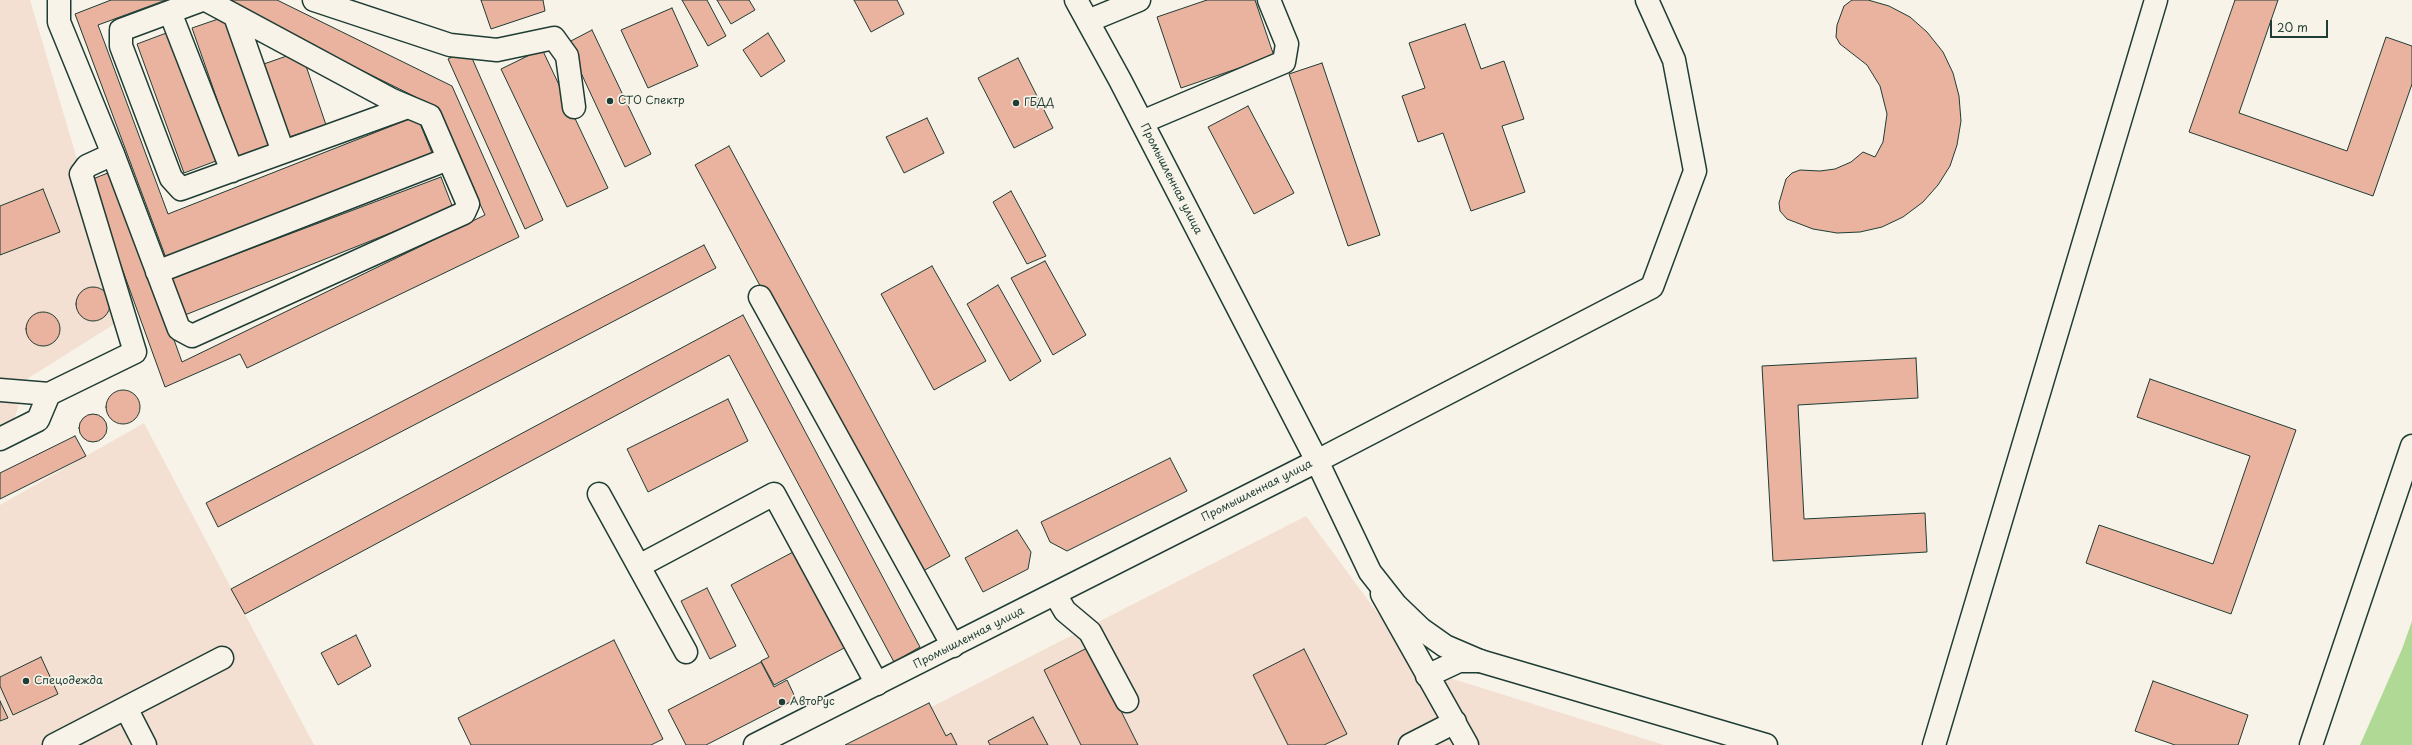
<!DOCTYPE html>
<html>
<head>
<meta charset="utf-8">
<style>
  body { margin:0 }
  #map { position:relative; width:2412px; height:745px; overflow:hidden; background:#f7f3e8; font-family:"Playpen Sans",sans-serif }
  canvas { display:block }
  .scale { position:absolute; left:2270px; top:20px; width:58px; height:18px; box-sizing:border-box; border:2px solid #1f3d34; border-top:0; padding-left:5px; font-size:12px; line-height:14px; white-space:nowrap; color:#1f3d34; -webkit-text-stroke:3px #f7f3e8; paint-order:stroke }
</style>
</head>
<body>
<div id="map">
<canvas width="2412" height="745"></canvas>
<div class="scale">20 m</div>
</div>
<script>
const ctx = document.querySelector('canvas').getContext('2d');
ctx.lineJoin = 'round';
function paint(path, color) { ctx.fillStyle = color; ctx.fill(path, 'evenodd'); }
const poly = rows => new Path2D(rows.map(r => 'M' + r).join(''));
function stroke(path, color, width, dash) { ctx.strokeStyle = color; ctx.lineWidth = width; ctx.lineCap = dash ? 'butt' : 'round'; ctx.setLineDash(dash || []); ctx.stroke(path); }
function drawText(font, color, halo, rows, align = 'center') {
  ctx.font = font + ' "Playpen Sans",sans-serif'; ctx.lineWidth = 3.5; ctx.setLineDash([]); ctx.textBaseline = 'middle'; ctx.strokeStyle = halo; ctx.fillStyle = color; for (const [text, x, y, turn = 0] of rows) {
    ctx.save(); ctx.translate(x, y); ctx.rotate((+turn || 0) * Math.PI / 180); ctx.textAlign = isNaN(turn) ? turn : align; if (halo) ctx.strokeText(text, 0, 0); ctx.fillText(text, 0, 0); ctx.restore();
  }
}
paint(poly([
  [0,0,30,0,124,318,27,379,14,420,0,427],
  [144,423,314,745,0,745,0,505],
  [1306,516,1418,668,1664,745,857,745]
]), '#f3e0d2');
paint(poly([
  [2412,621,2412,745,2360,745,2402,649]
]), '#b0d996');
const building = poly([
  [111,0,166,0,98,25,168,214,417,116,432,153,166,258,75,14,111,0],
  [219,0,277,0,452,86,519,237,247,368,240,354,165,387,90,180,113,171,182,362,485,215,436,107,219,0],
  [481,0,543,0,545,11,491,29,481,0],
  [682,0,707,0,726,36,708,46,682,0],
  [717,0,749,0,755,10,731,24,717,0],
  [854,0,897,0,904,14,871,32,854,0],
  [1207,0,1255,0,1274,56,1181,88,1157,17,1207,0],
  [1852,0,1868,0,1889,6,1910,17,1927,32,1943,52,1953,73,1959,96,1961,121,1957,145,1950,166,1938,185,1923,202,1903,217,1882,227,1860,232,1837,233,1813,229,1787,219,1780,211,1779,203,1786,179,1792,173,1800,170,1820,171,1835,169,1851,162,1863,152,1875,157,1883,142,1887,114,1880,86,1867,65,1840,44,1836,37,1837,25,1844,6,1852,0],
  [2235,0,2278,0,2239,113,2347,151,2386,37,2412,46,2412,84,2373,196,2189,132,2235,0],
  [672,8,698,66,648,88,621,30,672,8],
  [227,16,272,147,238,159,192,28,227,16],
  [1465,24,1481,69,1504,61,1524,119,1502,126,1525,192,1471,211,1443,133,1418,142,1402,96,1425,88,1409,43,1465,24],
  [592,30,651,154,625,167,567,43,592,30],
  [169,32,216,161,184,173,137,44,169,32],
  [768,33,785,61,761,77,743,50,768,33],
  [468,49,543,220,525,229,448,59,468,49],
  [542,49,608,188,567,207,501,69,542,49],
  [301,51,326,125,286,138,261,65,301,51],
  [1018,58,1053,128,1014,148,978,78,1018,58],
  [1322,63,1380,235,1348,246,1289,74,1322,63],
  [1248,106,1294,193,1254,214,1208,127,1248,106],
  [927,118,944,153,904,173,886,137,927,118],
  [729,146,950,556,916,575,695,165,729,146],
  [441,177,453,208,185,315,170,279,441,177],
  [43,189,60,232,0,255,0,206,43,189],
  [1011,191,1046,256,1027,264,993,202,1011,191],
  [704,245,716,268,218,527,206,503,704,245],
  [1045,261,1086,335,1053,355,1011,278,1045,261],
  [932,266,986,361,934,390,881,294,932,266],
  [998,285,1041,361,1010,381,967,304,998,285],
  '76 304a17 17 0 1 1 34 0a17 17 0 1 1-34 0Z',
  '26 329a17 17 0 1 1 34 0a17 17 0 1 1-34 0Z',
  [743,315,920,647,894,662,729,355,245,614,231,589,743,315],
  [1916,358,1918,398,1798,405,1804,519,1925,513,1927,552,1773,561,1762,366,1916,358],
  [2150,379,2296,430,2231,614,2086,563,2099,525,2213,564,2250,456,2137,417,2150,379],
  '106 407a17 17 0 1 1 34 0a17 17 0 1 1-34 0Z',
  [728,399,748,441,648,492,627,449,728,399],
  '79 428a14 14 0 1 1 28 0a14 14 0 1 1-28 0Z',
  [75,436,86,456,0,499,0,473,75,436],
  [1170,458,1187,491,1067,551,1050,542,1041,522,1170,458],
  [1017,530,1031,552,1028,569,983,592,965,558,1017,530],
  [795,551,846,647,774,685,761,661,769,657,731,585,795,551],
  [707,588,736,646,710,659,681,601,707,588],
  [356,635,371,666,338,685,321,653,356,635],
  [614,640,663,739,651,745,471,745,458,718,614,640],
  [1089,647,1138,745,1081,745,1044,670,1089,647],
  [1304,649,1347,734,1324,745,1288,745,1253,675,1304,649],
  [41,657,58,694,13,715,0,686,0,677,41,657],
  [761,662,774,687,787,680,796,699,706,745,686,745,668,710,761,662],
  [2153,681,2248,715,2238,745,2175,745,2135,731,2153,681],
  [0,701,8,718,0,721,0,701],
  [929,703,946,736,951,733,957,745,845,745,929,703],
  [1033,717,1048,745,990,745,988,741,1033,717]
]);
paint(building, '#eab3a0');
stroke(building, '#1f3d34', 1);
const minor = poly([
  [59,0,59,22,113,154,179,329,192,336,464,213,468,204,430,116,392,100,206,0],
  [202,0,121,30,121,46,171,178,181,189,408,107],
  [314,0,450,45,497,50,554,38,567,56,574,107],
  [170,12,232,171],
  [235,16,283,152],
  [1088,21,1139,0],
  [1142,122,1284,62,1287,44,1269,0],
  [157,272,448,159],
  [760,297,953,646],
  [0,390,49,394],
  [0,439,38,420,49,394,135,352,81,174,87,166,113,154],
  [1317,461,1652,287,1695,171,1674,60,1647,0],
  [599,494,686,652],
  [639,566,774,494,877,684],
  [1055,594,1065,611,1090,632,1127,701],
  [1382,594,1467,745],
  [1427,676,1459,661,1480,661],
  [126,708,145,745],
  [54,745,222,658],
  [1410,745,1455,722],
  [1934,745,2156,0],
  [2311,745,2412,446]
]);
const major = poly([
  [1076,0,1120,80,1317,461,1370,572,1396,605,1421,629,1445,646,1480,661,1766,745],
  [755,745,1317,461]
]);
stroke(minor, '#1f3d34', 25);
stroke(major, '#1f3d34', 25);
stroke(minor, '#f7f3e8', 22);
stroke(major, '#f7f3e8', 22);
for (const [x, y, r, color] of [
  [610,101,4,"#1f3d34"],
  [1016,103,4,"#1f3d34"],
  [26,681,4,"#1f3d34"],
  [782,702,4,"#1f3d34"]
]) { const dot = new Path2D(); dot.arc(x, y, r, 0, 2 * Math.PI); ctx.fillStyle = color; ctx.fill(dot); stroke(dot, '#f7f3e8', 1.5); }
drawText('11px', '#1f3d34', '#f7f3e8', [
  ["СТО Спектр",618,101],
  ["ГБДД",1024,103],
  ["Спецодежда",34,681],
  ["АвтоРус",790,702]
], 'left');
drawText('11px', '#1f3d34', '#f7f3e8', [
  ["Промышленная улица",1171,179,63],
  ["Промышленная улица",1257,491,-27],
  ["Промышленная улица",969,638,-27]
]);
</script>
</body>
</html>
